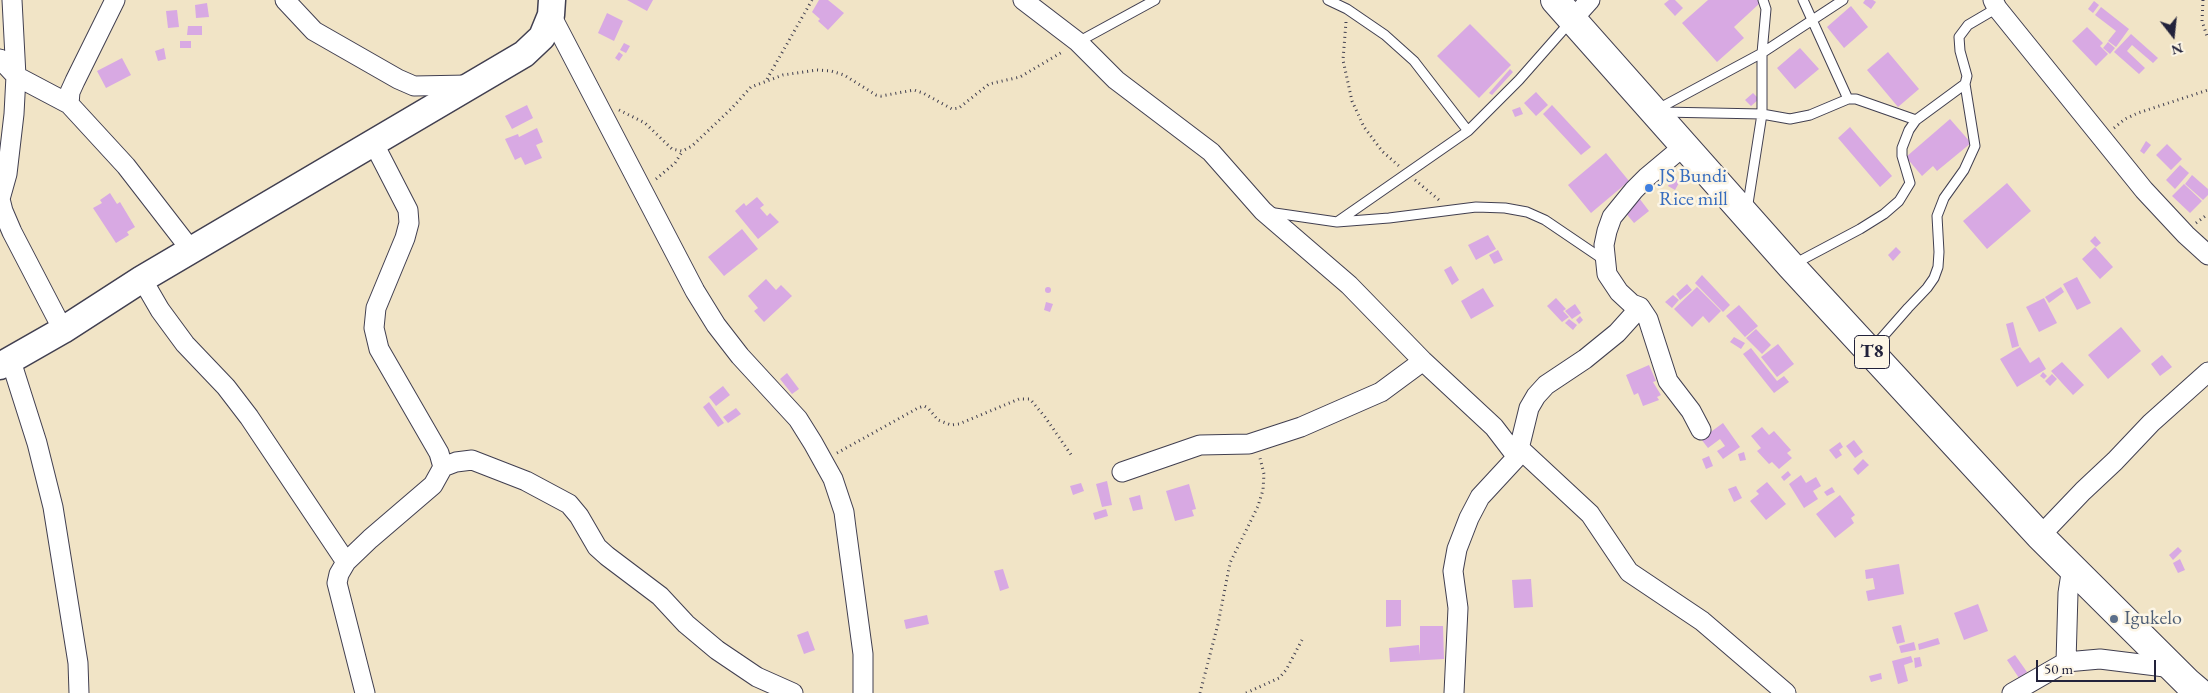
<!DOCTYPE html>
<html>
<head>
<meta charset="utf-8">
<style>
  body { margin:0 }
  #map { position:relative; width:2208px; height:693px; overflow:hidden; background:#f1e4c6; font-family:"EB Garamond",serif }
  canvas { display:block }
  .north { position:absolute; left:2148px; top:10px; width:50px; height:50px; -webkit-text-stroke:4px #fcf5e5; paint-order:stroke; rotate:164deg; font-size:14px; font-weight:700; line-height:20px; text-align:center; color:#22223b }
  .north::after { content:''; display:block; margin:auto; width:18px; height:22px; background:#22223b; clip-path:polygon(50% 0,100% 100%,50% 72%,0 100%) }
  .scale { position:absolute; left:2036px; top:660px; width:120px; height:22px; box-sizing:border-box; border:2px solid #22223b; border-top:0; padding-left:6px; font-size:15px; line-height:18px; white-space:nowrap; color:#22223b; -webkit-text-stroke:4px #fcf5e5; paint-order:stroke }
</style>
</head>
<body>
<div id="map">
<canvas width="2208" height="693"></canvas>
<div class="north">N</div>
<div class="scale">50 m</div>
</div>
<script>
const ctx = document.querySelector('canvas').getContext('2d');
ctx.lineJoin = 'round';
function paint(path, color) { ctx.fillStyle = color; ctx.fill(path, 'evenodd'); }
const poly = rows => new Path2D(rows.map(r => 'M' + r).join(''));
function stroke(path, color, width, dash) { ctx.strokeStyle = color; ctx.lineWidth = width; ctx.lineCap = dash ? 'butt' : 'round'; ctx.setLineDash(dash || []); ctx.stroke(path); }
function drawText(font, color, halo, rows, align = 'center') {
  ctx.font = font + ' "EB Garamond",serif'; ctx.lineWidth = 5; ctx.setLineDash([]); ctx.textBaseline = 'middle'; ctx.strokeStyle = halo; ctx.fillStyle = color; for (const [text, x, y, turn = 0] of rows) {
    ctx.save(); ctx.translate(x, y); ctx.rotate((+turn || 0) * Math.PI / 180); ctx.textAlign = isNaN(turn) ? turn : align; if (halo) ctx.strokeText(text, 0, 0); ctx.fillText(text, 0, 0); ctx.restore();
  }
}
paint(poly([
  [627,0,653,0,647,11],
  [819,0,828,0,844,13,828,30,818,21,820,19,812,12],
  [1669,0,1675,0,1683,8,1675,16,1664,4],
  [1708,0,1758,0,1760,3,1734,27,1744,38,1717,62,1682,23],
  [1865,0,1873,0,1876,2,1871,9,1863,3],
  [2094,1,2099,5,2093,13,2088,9],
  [207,3,209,17,196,18,195,5],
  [1851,6,1868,27,1844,48,1827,27],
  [2101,7,2129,29,2116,47,2108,41,2116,31,2095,15],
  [177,10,179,27,168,28,166,11],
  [607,13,623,21,614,41,598,33],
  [1470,24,1511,65,1479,98,1437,56],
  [188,26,202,26,202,35,187,35],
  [2087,27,2103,43,2100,46,2108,54,2096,66,2072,41],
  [2131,34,2158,58,2153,63,2132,45,2127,51,2145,68,2139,74,2114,52],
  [180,41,191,41,191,48,180,48],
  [2108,42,2115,48,2110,54,2103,48],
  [624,43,630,46,626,53,620,50],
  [164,48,166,59,158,61,155,51],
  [1800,48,1819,69,1795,89,1777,68],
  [619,52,623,55,619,61,615,58],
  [1888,52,1919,89,1898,107,1867,70],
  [122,58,131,75,106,88,97,71],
  [1510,69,1513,72,1492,95,1489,93],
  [1536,92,1548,105,1536,116,1524,103],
  [1753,93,1759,99,1751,106,1745,100],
  [527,105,533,118,512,129,505,116],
  [1552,105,1591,147,1581,155,1543,114],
  [1520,107,1523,114,1515,117,1512,110],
  [1950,119,1971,143,1937,171,1933,166,1922,176,1906,157],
  [1850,127,1892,176,1880,187,1838,138],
  [537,128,543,142,536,145,542,158,525,165,521,157,515,160,505,139,518,134,519,137],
  [2146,141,2151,145,2144,154,2140,151],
  [2167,144,2182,159,2171,170,2156,155],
  [1606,153,1629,181,1591,213,1568,185],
  [2180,165,2189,173,2175,189,2166,180],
  [2192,175,2208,189,2208,195,2203,200,2185,184],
  [1673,178,1680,181,1675,190,1668,186],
  [2007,183,2031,211,1987,249,1963,221],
  [2184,184,2202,201,2190,213,2172,196],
  [110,193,117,204,120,202,135,227,127,232,129,235,116,243,93,208,102,203,100,200],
  [757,197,764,205,760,208,767,216,770,213,779,222,758,239,735,211,744,203,746,206],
  [1639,198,1649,211,1634,223,1624,211],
  [742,229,758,249,724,276,708,257],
  [1488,235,1496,249,1476,260,1468,245],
  [2095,236,2101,243,2096,247,2090,241],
  [1896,247,1901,252,1893,261,1888,255],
  [2095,247,2113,267,2100,279,2082,259],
  [1498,250,1503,260,1494,264,1489,255],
  [1451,266,1459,280,1452,285,1444,270],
  [1702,275,1730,305,1723,312,1695,283],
  [2077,277,2091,303,2077,310,2063,284],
  [766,279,776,290,781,285,792,296,764,322,754,311,758,308,748,296],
  [1687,284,1692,290,1680,300,1676,294],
  '1045 290a3 3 0 1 1 6 0a3 3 0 1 1-6 0Z',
  [1697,287,1721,311,1709,323,1703,316,1692,327,1674,309],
  [2061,287,2064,292,2049,303,2045,297],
  [1483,288,1494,306,1471,319,1461,301],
  [1673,295,1679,300,1672,308,1665,302],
  [1556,298,1566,309,1563,311,1569,317,1562,322,1547,306],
  [2044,298,2057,323,2039,332,2026,307],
  [1046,302,1053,304,1050,312,1044,310],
  [1575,304,1581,313,1572,319,1565,311],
  [1739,305,1758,326,1745,337,1726,316],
  [1580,316,1583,320,1579,324,1576,320],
  [1569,319,1577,325,1573,330,1565,323],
  [2013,322,2019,346,2012,348,2006,324],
  [2121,327,2141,351,2108,379,2088,355],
  [1756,329,1771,345,1762,354,1746,338],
  [1734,337,1745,343,1741,349,1730,342],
  [1778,344,1794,364,1777,377,1761,357],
  [2020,347,2030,363,2039,357,2046,369,2017,387,2000,359],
  [1751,348,1777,381,1784,376,1789,382,1774,393,1743,354],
  [2162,355,2172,367,2160,376,2151,364],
  [2062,362,2084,385,2073,395,2051,371],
  [1649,365,1656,381,1653,382,1661,395,1657,397,1659,400,1643,406,1638,393,1634,395,1626,375],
  [2043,372,2047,376,2044,379,2040,376],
  [787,373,799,389,792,394,780,379],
  [2052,374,2057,379,2050,386,2045,381],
  [723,386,730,395,716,406,709,397],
  [709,402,724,423,718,427,703,407],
  [736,408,741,414,728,423,723,417],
  [1723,423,1740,447,1723,459,1717,451,1725,446,1720,439,1708,448,1701,439],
  [1762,427,1769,435,1774,431,1791,450,1787,453,1792,458,1779,469,1772,462,1769,464,1757,451,1761,448,1751,436],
  [1854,440,1863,452,1855,458,1846,446],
  [1840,442,1843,447,1839,450,1842,455,1836,459,1829,450],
  [1744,452,1746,460,1740,461,1738,454],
  [1709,456,1713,466,1706,469,1702,459],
  [1863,459,1869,465,1858,475,1853,469],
  [1788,471,1791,475,1784,481,1781,477],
  [1801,475,1806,483,1816,477,1821,486,1813,491,1818,499,1804,508,1789,484],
  [1107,481,1112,505,1102,507,1096,484],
  [1767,482,1786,504,1766,520,1750,501,1759,494,1756,491],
  [1081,483,1084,491,1073,495,1070,486],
  [1189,484,1196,509,1192,510,1194,516,1175,521,1166,491],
  [1736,486,1742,498,1734,502,1728,489],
  [1832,487,1835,492,1827,496,1824,492],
  [1140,495,1143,509,1133,511,1129,498],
  [1840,495,1855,515,1851,518,1854,523,1835,538,1816,514],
  [1106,509,1108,516,1095,520,1093,513],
  [2178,547,2182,551,2173,560,2169,555],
  [2180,559,2185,570,2178,573,2173,563],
  [1899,564,1904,594,1868,601,1866,591,1875,589,1873,578,1866,579,1865,570],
  [1003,569,1009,588,1000,591,994,571],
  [1531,579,1533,607,1514,608,1512,580],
  [1386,600,1401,600,1401,626,1386,627],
  [1978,604,1988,631,1964,640,1954,613],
  [927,615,929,624,906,629,904,620],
  [1901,625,1905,642,1897,644,1892,627],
  [1420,626,1443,626,1444,659,1390,662,1389,648,1419,645,1420,655],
  [808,631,815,650,804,654,797,635],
  [1938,638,1940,644,1919,650,1918,644],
  [1914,642,1916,650,1901,653,1899,646],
  [2015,655,2027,672,2019,678,2007,660],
  [1911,656,1913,662,1904,665,1908,681,1898,684,1892,661],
  [1920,657,1922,666,1915,668,1914,658],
  [1881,673,1882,679,1871,682,1869,676]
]), '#d8a9e3');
const lane = poly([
  [1328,0,1347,9,1385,35,1414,61,1468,131],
  [1803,0,1848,99],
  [1078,42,1155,0],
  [1656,110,1762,53,1843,0],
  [1662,112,1762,114,1790,119,1810,115,1848,99,1856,99,1916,120],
  [1747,210,1762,114,1762,53,1766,9,1763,0],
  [1268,212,1337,222,1389,218,1476,207,1505,208,1527,212,1545,220,1604,260],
  [1337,222,1468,131,1519,80,1571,21],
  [1794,264,1860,229,1884,214,1899,201,1910,183,1902,156,1902,148,1909,130,1916,120,1931,109,1965,84,1967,76,1960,51,1959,37,1968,25,1997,8],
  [1872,349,1908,308,1927,288,1934,278,1938,267,1939,252,1937,216,1944,198,1964,170,1975,146,1965,84]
]);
const street = poly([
  [12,0,16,76,14,114,7,174,0,199,3,211,12,232,63,330],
  [115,0,75,81,70,92,69,104,126,166,191,250],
  [285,0,314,31,398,79,414,86,468,85],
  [1023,0,1078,42,1116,80,1211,152,1263,211,1349,285,1423,361,1494,427,1517,457],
  [1993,0,1997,8,2144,190,2186,235,2208,255],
  [551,15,695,291,716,325,740,356,798,419,813,443,833,479,844,512,846,528,863,654,863,693],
  [1572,20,1590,0],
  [0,59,16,76,69,104],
  [142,279,160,310,185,344,226,387,249,417,346,562],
  [1632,304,1640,307,1648,319,1668,381,1691,411,1701,430],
  [10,358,37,443,53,507,78,663,79,693],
  [1519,448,1590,514,1629,572,1702,621,1786,693],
  [443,467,456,462,472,460,526,481,569,504,579,516,597,547,607,556,660,596,686,624,717,650,757,677,793,693],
  [1122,472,1200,445,1249,444,1301,427,1381,392,1423,361],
  [2040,536,2083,491,2115,461,2151,423,2208,372],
  [2066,662,2068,593,2072,567],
  [365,693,337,583,339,574,346,562,370,539,433,485,443,467,439,453,379,349,374,328,376,308,405,238,409,223,408,210,374,144],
  [1454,693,1458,608,1453,571,1457,549,1469,518,1480,497,1517,457,1529,408,1536,396,1546,385,1585,359,1617,333,1635,313,1633,305,1619,292,1607,274,1604,245,1607,231,1612,217,1634,190,1647,177,1684,146],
  [2012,693,2066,662,2100,659,2173,668]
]);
const secondary = poly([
  [0,366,63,330,142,279,524,54,542,37,551,15,552,0]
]);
const highway = poly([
  [1555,0,1791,266,2040,536,2187,682,2200,693]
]);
stroke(lane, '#413f50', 11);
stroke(street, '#413f50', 21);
stroke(secondary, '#413f50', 29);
stroke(highway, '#413f50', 30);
stroke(poly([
  [2203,0,2202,21,2208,39],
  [1346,22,1343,60,1352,101,1364,127,1382,151,1399,166],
  [767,79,812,0],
  [619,110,645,123,672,149,682,151,692,146,732,108,751,87,783,75,817,70,831,71,844,75,876,95,881,96,914,90,923,93,952,109,959,108,989,84,1020,77,1064,51],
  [2114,128,2125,119,2138,113,2208,90],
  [656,179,675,163,682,152],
  [1415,180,1439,200],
  [2196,223,2208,214],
  [837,453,918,408,924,406,928,408,938,420,951,425,959,424,1019,399,1030,399,1045,417,1072,456],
  [1200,693,1218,624,1230,563,1258,506,1263,490,1264,474,1260,458],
  [1246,693,1279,678,1286,670,1302,640]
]), '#413f50', 3, [1, 4]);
stroke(lane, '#fff', 9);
stroke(street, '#fff', 19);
stroke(secondary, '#fff', 26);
stroke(highway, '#fff', 28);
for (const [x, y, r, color] of [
  [1649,188,5,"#3f7fe0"],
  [2114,619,5,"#5c6f8a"]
]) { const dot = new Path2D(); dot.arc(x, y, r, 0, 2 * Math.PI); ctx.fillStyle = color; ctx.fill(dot); stroke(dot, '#fcf5e5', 2); }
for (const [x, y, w] of [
  [1872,352,35]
]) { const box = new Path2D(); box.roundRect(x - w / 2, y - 16.5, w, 33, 4); ctx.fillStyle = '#fcf5e5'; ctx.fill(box); stroke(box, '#22223b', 1); }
drawText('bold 19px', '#22223b', null, [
  ["T8",1872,352]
]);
drawText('20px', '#366cbe', '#fcf5e5', [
  ["JS Bundi",1659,177],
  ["Rice mill",1659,200]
], 'left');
drawText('20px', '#4e5e75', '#fcf5e5', [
  ["Igukelo",2124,619]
], 'left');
</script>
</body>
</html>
